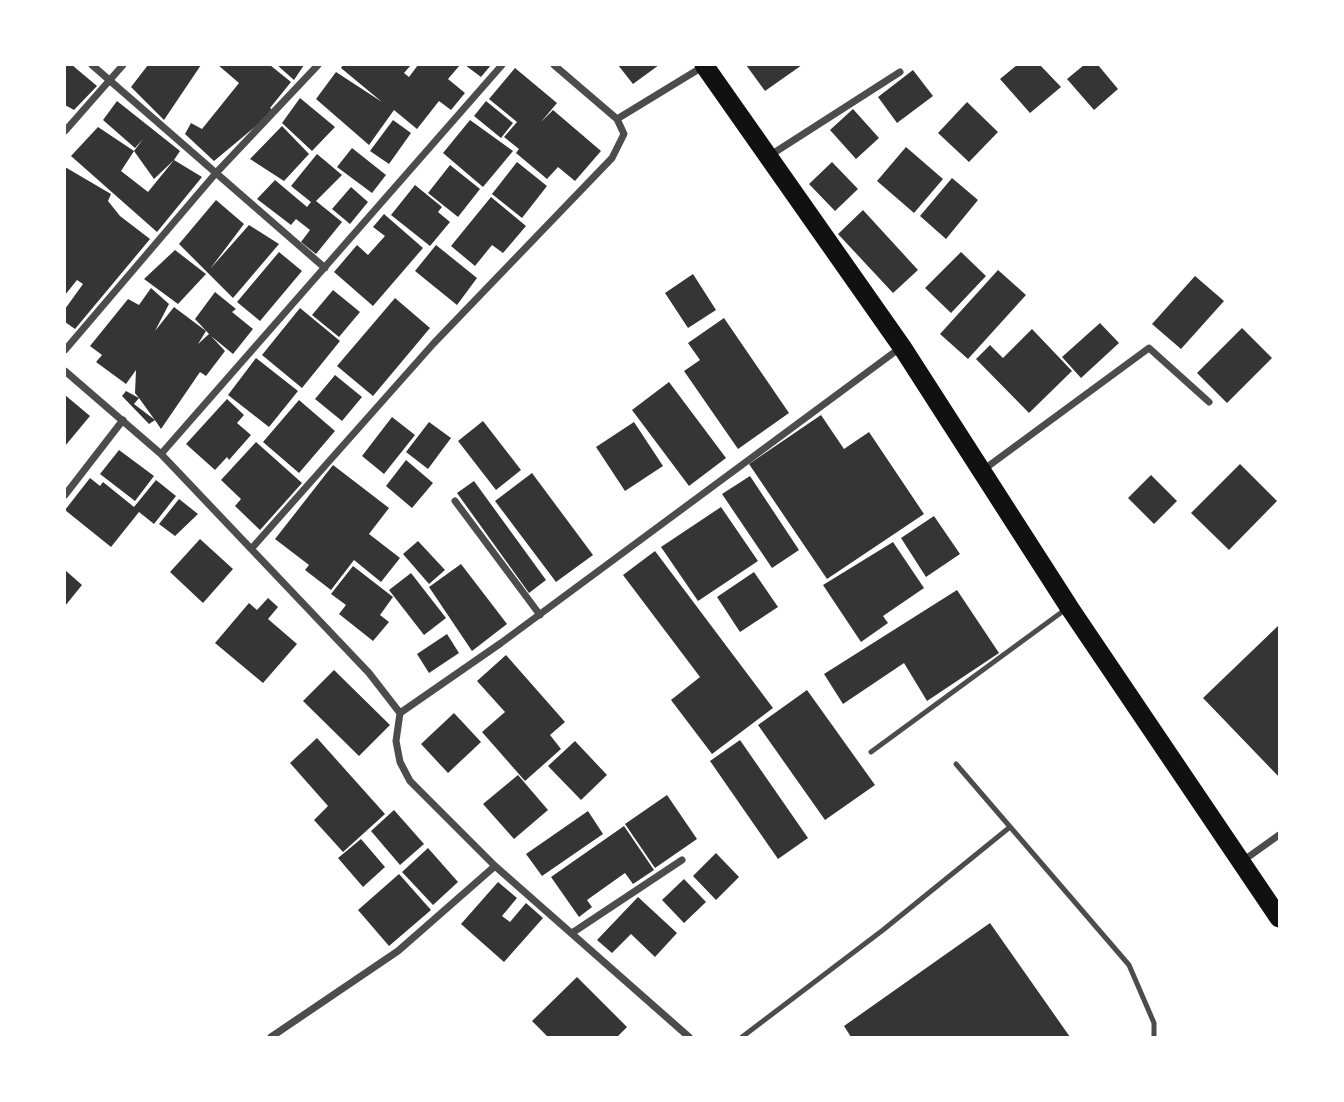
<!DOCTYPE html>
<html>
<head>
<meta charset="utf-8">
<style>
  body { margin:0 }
  #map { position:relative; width:1344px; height:1102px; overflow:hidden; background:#fff; font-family:Bitter,serif }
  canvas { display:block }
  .frame { position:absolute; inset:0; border:66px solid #fff; pointer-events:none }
</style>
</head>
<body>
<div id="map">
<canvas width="1344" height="1102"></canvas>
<div class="frame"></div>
</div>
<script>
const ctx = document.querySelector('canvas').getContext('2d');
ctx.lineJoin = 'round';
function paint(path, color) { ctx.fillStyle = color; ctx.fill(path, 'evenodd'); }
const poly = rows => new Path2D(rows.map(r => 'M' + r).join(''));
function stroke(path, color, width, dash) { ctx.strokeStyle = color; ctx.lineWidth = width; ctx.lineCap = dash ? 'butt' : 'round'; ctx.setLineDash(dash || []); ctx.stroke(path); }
paint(poly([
  [65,65,72,65,97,86,74,110,65,105],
  [148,65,201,65,164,120,131,87],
  [218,65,270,65,291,82,270,108,274,111,214,161,185,134,191,123,202,129,239,83],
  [277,65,304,65,294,80],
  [343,65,411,65,404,73,409,77,418,65,460,65,448,79,465,93,451,110,439,101,417,129,394,110,369,145,316,99,336,72,382,102,341,68],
  [465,65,491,65,481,77],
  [618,65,659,65,633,84],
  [746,65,802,65,765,91],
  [1017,65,1040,65,1061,87,1030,113,1000,79],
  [1084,65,1098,65,1118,89,1094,110,1067,79],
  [515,68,557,103,541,122,553,110,601,151,575,181,558,167,547,179,516,153,519,149,504,137,517,122,489,99],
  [913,70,933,96,897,123,878,97],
  [300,98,335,127,312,151,282,123],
  [117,101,180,151,174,160,154,179,134,151,143,139,135,148,103,120],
  [486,101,513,123,501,138,474,116],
  [967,102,998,132,969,162,938,133],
  [853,109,879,138,856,159,830,130],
  [393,120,411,133,389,164,370,151],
  [470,120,513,151,483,187,443,153],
  [282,126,309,154,284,181,250,159],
  [98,127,134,151,121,171,148,192,174,160,202,177,157,232,71,156],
  [906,147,943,179,914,213,877,181],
  [352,148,386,175,372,193,337,167],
  [317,154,342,175,316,201,342,222,316,254,301,242,310,230,296,219,291,225,257,199,275,180,307,207,311,202,291,186],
  [517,162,547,186,522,218,492,194],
  [832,162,858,189,835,211,809,184],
  [450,165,480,189,458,217,428,193],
  [65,167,111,194,108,201,120,216,150,239,75,329,65,322,65,309,83,284,77,280,65,295],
  [952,178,978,200,946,239,920,216],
  [415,185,442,207,438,212,450,222,430,246,391,215],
  [351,187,368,202,350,224,332,209],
  [491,197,526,226,503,253,492,245,475,266,451,246],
  [216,200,244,224,210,269,249,225,279,244,233,298,179,244],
  [863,210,918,270,893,293,838,234],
  [384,214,423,248,373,306,334,272,357,245,368,255,385,236,373,227],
  [436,245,477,278,457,305,415,271],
  [175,250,206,274,178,304,144,279],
  [279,252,302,271,260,321,237,302],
  [961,252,986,276,951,313,925,288],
  [998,270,1026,295,968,359,940,334],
  [693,274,716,310,688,328,665,293],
  [1195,276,1224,301,1181,349,1152,324],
  [151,288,169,304,155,331,174,307,206,331,198,344,209,334,195,319,215,292,236,309,232,312,253,329,233,354,211,336,225,351,206,376,200,372,161,429,157,423,139,398,134,404,155,420,149,424,122,396,126,391,139,398,135,393,136,370,126,384,96,362,102,355,90,346,128,299,139,305],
  [333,290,360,312,339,337,312,315],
  [395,298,430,328,373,396,337,366],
  [300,308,340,341,302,388,262,355],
  [724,318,789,413,738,449,684,371,700,360,688,343],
  [1100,323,1119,343,1081,378,1062,357],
  [1242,328,1272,358,1227,403,1197,373],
  [1032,329,1072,371,1029,413,976,359,990,345,1003,358],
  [256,358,298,391,269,427,228,395],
  [335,375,362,397,342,421,315,399],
  [669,382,726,458,689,486,632,410],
  [65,395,90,416,65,446],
  [227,399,244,415,237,423,251,435,229,460,227,457,215,470,186,444],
  [299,400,335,431,299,473,263,442],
  [821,415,844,449,869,432,924,514,827,579,749,464],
  [392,417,415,435,384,474,362,456],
  [483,421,521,470,496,490,458,441],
  [429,422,451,438,428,469,406,452],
  [634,422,663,466,625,491,596,447],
  [256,442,302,483,260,530,235,506,241,499,221,480],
  [119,450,154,476,135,501,100,474],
  [406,460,433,483,412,508,386,486],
  [1240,464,1277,501,1229,550,1191,513],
  [333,465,389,508,369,534,400,558,381,582,354,560,331,590,305,570,309,565,275,539],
  [532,473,593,555,556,582,495,501],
  [1151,475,1177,501,1154,524,1128,498],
  [750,476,799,550,772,568,722,494],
  [90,478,100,486,103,482,134,507,156,480,176,496,154,524,139,512,111,547,65,510],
  [474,481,546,580,529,593,457,493],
  [179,499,198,514,175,536,159,524],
  [721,507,758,561,698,601,661,547],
  [934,516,960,554,926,577,901,538],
  [200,539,233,569,203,603,170,572],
  [418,541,445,570,429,584,403,554],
  [893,542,924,588,883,616,888,623,861,642,823,585],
  [655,551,773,708,712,754,671,700,700,677,623,575],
  [461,564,507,624,472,651,429,587],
  [353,566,393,597,380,615,389,622,373,641,339,614,346,605,331,594],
  [65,570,82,585,65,606],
  [754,572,778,607,740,632,717,597],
  [411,573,446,618,424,635,389,590],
  [957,590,999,653,927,701,904,663,843,704,824,674],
  [268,598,278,607,268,619,297,644,263,683,215,643,249,603,257,610],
  [1279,625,1279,777,1203,698],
  [447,634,459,653,429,673,417,654],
  [506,655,565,722,550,735,561,749,525,781,482,732,505,712,477,681],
  [334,670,390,725,359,756,303,701],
  [807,690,875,785,825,820,758,725],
  [454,713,481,742,448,773,421,744],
  [317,738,385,814,343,852,314,820,328,806,290,763],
  [740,740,808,838,778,859,710,761],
  [575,741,607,775,581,800,548,766],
  [518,775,548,810,514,839,483,804],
  [667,795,697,839,655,868,625,824],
  [394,810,424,844,400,865,371,831],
  [588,811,603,834,542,876,526,854],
  [624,826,654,870,633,884,625,873,587,900,592,907,579,917,551,877],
  [361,839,385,867,363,887,338,858],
  [428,848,458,882,433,905,402,872],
  [716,853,739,877,716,900,693,876],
  [399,874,431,910,389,946,358,910],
  [684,879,706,902,684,923,662,900],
  [498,882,517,898,502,916,510,922,526,903,543,918,504,962,461,924],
  [638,897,677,933,655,957,631,934,612,953,597,940],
  [990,923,1070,1037,851,1037,844,1026],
  [577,977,627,1027,617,1037,548,1037,532,1021]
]), '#353535');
stroke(poly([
  [871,752,1066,609],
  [956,764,1129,965,1154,1023,1154,1037],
  [742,1037,883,930,1010,827]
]), '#4c4c4c', 5);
stroke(poly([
  [92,65,325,268],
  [554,65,617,119,704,66],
  [65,131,123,65],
  [769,156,900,72],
  [65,350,216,173,318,65],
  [65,371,161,454,369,673,400,713,501,643,900,348],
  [161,454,502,65],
  [983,470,1149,348,1209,402],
  [65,495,123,420],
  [455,501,540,615],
  [252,548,434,343,612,158,624,134,617,119],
  [400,713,396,741,400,762,410,781,495,866,689,1037],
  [1244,860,1279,835],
  [572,933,682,860],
  [271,1037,398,951,495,866]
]), '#4c4c4c', 7);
stroke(poly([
  [704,65,902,347,1069,607,1279,918]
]), '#111', 19);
</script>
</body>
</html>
